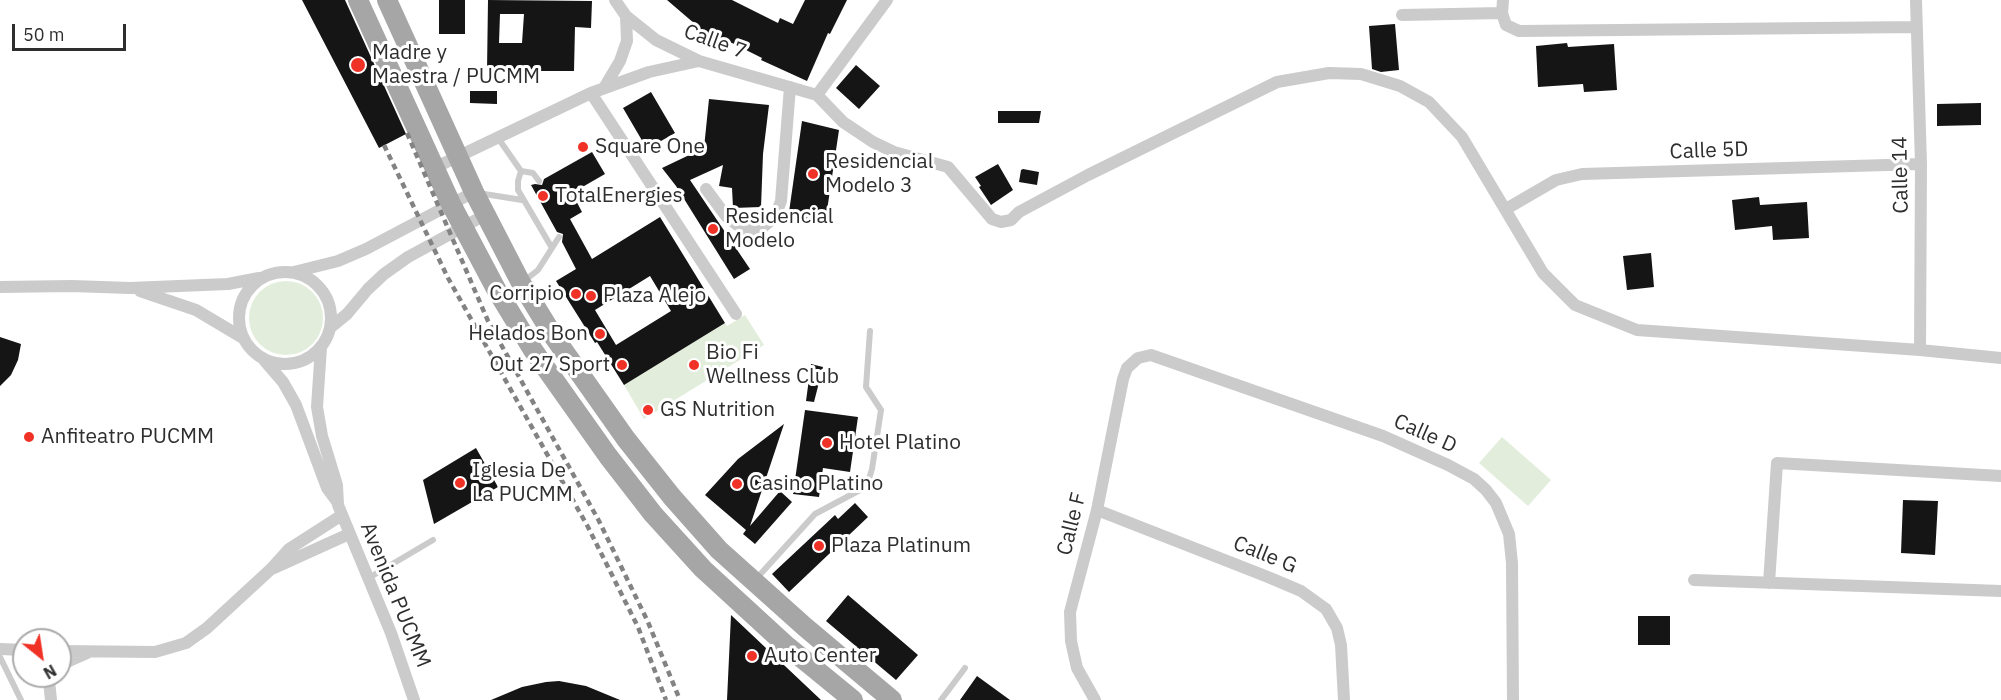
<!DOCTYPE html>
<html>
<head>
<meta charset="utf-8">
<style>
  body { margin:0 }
  #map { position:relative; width:2001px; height:700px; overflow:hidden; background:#fff; font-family:"IBM Plex Sans",sans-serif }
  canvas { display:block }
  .north { position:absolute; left:12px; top:628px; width:60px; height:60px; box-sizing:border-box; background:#fff; border:2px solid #ababab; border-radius:50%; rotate:150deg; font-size:16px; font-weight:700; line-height:24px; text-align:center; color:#2e2e2e }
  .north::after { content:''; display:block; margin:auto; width:21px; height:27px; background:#f03125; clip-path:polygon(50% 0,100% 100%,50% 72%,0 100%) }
  .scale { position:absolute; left:12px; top:24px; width:114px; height:27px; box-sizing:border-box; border:3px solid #2e2e2e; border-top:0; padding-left:8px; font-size:18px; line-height:21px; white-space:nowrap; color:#2e2e2e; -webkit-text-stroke:4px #fff; paint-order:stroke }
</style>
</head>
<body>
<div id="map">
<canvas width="2001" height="700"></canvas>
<div class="north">N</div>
<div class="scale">50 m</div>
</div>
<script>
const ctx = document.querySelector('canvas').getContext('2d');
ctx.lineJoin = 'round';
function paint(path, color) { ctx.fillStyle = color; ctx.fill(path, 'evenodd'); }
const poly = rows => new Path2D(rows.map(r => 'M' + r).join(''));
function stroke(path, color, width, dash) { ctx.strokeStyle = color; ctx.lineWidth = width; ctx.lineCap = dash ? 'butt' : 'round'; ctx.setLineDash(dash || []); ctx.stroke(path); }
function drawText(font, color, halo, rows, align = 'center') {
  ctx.font = font + ' "IBM Plex Sans",sans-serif'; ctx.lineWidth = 6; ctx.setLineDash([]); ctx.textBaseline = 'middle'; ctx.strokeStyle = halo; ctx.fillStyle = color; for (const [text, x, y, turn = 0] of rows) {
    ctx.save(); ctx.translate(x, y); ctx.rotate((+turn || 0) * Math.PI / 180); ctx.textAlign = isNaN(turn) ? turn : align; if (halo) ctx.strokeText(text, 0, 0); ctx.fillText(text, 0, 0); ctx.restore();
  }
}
paint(poly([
  '249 318a37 37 0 1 1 74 0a37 37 0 1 1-74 0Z',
  [745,315,764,345,644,419,624,385,725,323,727,326],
  [1502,437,1551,480,1528,506,1479,463]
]), '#e2eddb');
paint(poly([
  [302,0,345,0,406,134,379,148],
  [439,0,465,0,465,34,439,34],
  [488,0,592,1,591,28,575,27,574,71,487,71],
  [500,14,524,14,522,43,499,43],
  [667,0,732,0,778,23,780,18,793,24,805,0,847,0,830,34,828,33,807,81,761,60,762,58,722,38,721,41,694,26,695,24],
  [1395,24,1399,70,1381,72,1372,69,1369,26],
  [1567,43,1568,47,1614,44,1617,90,1584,92,1583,84,1538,87,1536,46],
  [856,65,880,86,859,109,836,88],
  [470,91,497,91,497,104,470,103],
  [651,92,675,133,647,149,623,108],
  [709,99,769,105,763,154,761,207,733,208,732,188,719,186,723,165,690,180,750,269,734,279,676,186,662,168,704,148],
  [1981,103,1981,125,1937,126,1937,104],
  [998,111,1041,111,1039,123,998,123],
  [802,121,839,130,825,224,788,219],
  [592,152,605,174,572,193,582,212,570,219,592,259,660,217,725,323,624,385,597,342,595,343,556,281,576,269,562,242,563,234,557,232,531,185,535,184,542,185,544,179],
  [650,276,671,311,616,345,595,310],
  [998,164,1013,190,991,205,979,187,981,186,975,177],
  [1023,169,1039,172,1037,185,1019,182,1021,170],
  [1759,197,1760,205,1807,202,1809,238,1773,240,1772,226,1735,230,1732,200],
  [1651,253,1654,287,1627,290,1623,256],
  [0,337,21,344,18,360,11,375,0,386],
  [811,364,823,367,814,402,806,401],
  [805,410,858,417,850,472,823,468,819,497,793,494],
  [784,424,750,526,780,491,792,502,755,544,743,534,746,530,705,495,738,459],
  [476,448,498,487,434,524,423,480],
  [1903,500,1938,501,1935,555,1901,553],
  [855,503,868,517,789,592,772,574,835,515,838,519],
  [848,595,918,655,896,680,826,621],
  [731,615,821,700,727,700],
  [1638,616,1670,616,1670,645,1638,645],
  [977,676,1010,700,960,700],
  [559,681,586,686,620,700,491,700,522,687,546,682]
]), '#151515');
stroke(poly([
  [498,138,521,171,533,173,539,181],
  [521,171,518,181,518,190,552,248],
  [478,193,522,200],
  [524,281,538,270,559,237],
  [367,579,433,540],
  [756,579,815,514,860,490,869,479,872,469,881,410,866,387,870,331],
  [0,657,21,700],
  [941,700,965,668]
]), '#cbcbcb', 6);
stroke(poly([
  [615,0,626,16,656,40,699,61,817,95,843,122,873,142,894,152,948,167,992,219,1001,222,1011,220,1019,212,1088,175,1277,82,1329,73,1361,74,1400,86,1429,102,1462,137,1543,273,1575,305,1637,330,1920,350,2001,358],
  [1503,0,1502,13,1506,25,1519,31,1916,27],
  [1916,0,1921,164,1920,350],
  [1402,15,1502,13],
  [604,88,620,61,627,41,626,16],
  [591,93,736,314],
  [817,95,887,0],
  [434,168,591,93,649,72,699,61],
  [706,189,726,216,745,231,762,228,775,217,781,201,790,87],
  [1506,209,1556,180,1582,174,1921,164],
  '239 318a46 46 0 1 1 92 0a46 46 0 1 1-92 0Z',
  [294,272,338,261,366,249,474,192],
  [0,287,72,286,130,288,228,284,259,278],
  [140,291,196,310,243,338],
  [331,327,347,314,368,289,384,274,408,257,485,215],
  [321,347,317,407,322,436,337,485,338,505,391,633,414,700],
  [264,360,283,382,296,405,327,488,338,503],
  [1097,510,1268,577,1301,591,1326,609,1337,628,1341,645,1344,700],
  [274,568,349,534],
  [1694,580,2001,591],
  [1769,583,1777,463,2001,476],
  [0,649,24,650],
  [60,651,155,652,186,643,207,628,271,569,289,549,342,515],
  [60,665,87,653],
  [51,700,49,681,51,676],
  [1095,700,1077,668,1071,641,1070,612,1097,510,1123,379,1127,368,1138,358,1151,355,1383,436,1448,465,1474,479,1486,490,1496,503,1509,534,1512,563,1513,700]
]), '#cbcbcb', 12);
stroke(poly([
  [358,0,451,204,496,289,533,350,608,456,653,514,703,569,787,646,853,700],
  [387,0,474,192,521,283,554,337,626,439,672,497,719,550,805,627,892,700]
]), '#a6a6a6', 20);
stroke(poly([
  [407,133,488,321,599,521,648,622,680,700],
  [384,145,448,278,588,527,638,627,666,700]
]), '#838383', 4.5, [6, 4.5]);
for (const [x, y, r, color] of [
  [358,65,8,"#f03125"],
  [583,147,6,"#f03125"],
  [813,174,6,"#f03125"],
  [543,196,6,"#f03125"],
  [713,229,6,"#f03125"],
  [576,294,6,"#f03125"],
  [591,296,6,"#f03125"],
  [600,334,6,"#f03125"],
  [622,365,6,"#f03125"],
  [694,365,6,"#f03125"],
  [648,410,6,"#f03125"],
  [29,437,6,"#f03125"],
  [827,443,6,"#f03125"],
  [460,483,6,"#f03125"],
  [737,484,6,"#f03125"],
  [819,546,6,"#f03125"],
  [752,656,6,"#f03125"]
]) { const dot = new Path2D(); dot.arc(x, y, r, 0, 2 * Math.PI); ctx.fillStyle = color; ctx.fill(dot); stroke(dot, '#fff', 2); }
drawText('21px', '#2e2e2e', '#fff', [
  ["Calle 7",715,42,20],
  ["Calle 5D",1709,151,-2],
  ["Calle 14",1901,175,-91],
  ["Calle D",1425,434,24],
  ["Calle F",1072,524,-76],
  ["Calle G",1265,555,22],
  ["Avenida PUCMM",395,595,68]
]);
drawText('21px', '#2e2e2e', '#fff', [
  ["Madre y",372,53],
  ["Maestra / PUCMM",372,77],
  ["Square One",595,147],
  ["Residencial",825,162],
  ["Modelo 3",825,186],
  ["TotalEnergies",555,196],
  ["Residencial",725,217],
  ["Modelo",725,241],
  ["Corripio",564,294,"right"],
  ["Plaza Alejo",603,296],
  ["Helados Bon",588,334,"right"],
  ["Bio Fi",706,353],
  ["Wellness Club",706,377],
  ["Out 27 Sport",610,365,"right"],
  ["GS Nutrition",660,410],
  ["Anfiteatro PUCMM",41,437],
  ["Hotel Platino",839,443],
  ["Iglesia De",472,471],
  ["La PUCMM",472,495],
  ["Casino Platino",749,484],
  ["Plaza Platinum",831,546],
  ["Auto Center",764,656]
], 'left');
</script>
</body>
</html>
